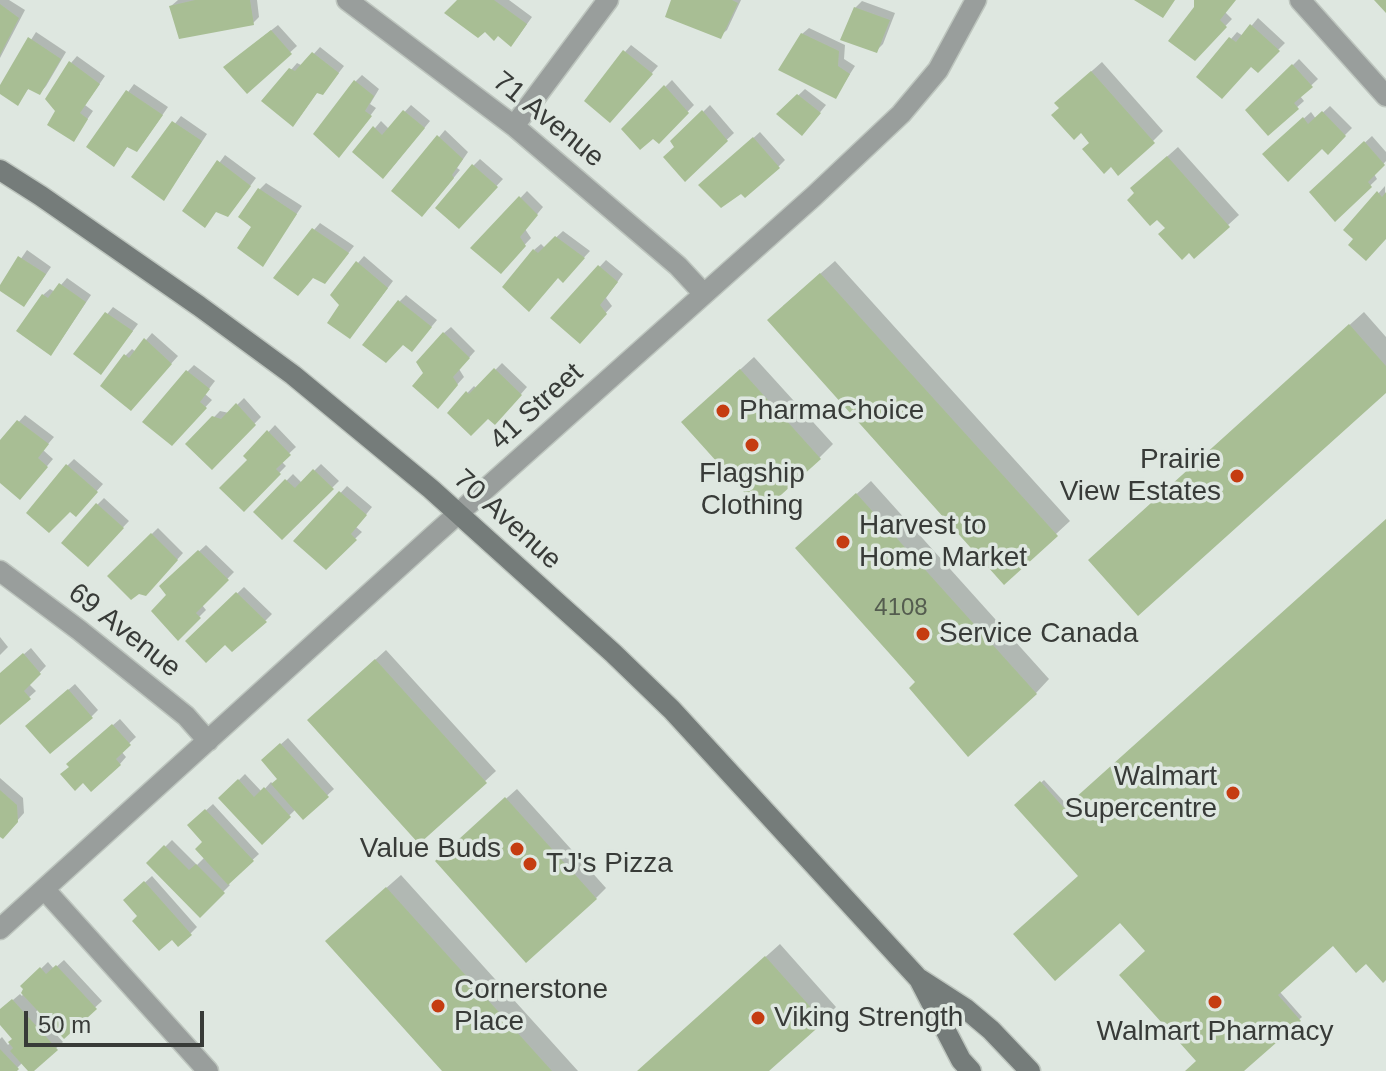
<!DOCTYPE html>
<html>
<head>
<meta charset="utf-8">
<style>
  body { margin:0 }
  #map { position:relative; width:1386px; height:1071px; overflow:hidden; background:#dee7e0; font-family:Arial,sans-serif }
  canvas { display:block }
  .scale { position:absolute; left:24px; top:1011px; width:180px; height:36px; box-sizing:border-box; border:4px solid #383b38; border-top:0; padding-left:10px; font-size:24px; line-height:28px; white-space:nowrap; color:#383b38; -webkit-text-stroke:6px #dee7e0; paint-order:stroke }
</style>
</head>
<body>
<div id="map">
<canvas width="1386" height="1071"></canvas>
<div class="scale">50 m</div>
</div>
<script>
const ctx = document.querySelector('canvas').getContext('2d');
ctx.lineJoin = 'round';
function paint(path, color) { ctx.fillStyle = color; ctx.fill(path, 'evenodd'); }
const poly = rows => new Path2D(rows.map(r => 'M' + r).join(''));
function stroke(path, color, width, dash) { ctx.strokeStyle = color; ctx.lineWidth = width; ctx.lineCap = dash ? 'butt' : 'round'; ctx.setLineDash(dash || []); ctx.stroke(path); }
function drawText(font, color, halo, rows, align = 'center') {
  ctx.font = font + ' Arial,sans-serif'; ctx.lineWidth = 7; ctx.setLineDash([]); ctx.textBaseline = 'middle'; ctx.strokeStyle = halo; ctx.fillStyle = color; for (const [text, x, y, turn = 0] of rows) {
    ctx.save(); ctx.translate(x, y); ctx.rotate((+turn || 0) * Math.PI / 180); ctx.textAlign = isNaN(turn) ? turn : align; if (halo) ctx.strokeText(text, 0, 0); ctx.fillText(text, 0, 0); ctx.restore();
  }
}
paint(poly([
  [0,0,9,0,25,10,0,58],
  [178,0,257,0,259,17,253,23,171,6],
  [460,0,509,0,532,17,517,38],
  [673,0,741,0,727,30,720,36],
  [1197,0,1235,0,1225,12,1232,19,1195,58],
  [862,1,895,13,883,44,876,51,855,8],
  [1258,18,1285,43,1258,70,1231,39,1237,32,1243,36],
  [278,25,297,46,248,91,232,61],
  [809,28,845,45,844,59,855,66,836,96,802,34],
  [36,32,66,52,46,86,40,93,29,88,17,103,0,89],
  [631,45,658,66,616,114,625,52],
  [320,47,344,66,323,93,318,91,299,118,291,70,297,63,303,66],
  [77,56,105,76,85,105,93,111,73,140,57,111,71,63],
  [1299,59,1318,79,1300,96,1304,101,1268,133,1248,110],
  [1102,62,1163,131,1153,141,1092,142,1061,108,1067,93],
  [362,75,379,89,370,104,376,108,345,149,356,81],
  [672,80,694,105,659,141,653,136,623,129],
  [134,84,168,107,143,143,128,146,114,164,88,147],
  [805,89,826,105,808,127,779,114],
  [411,105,430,121,390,170,355,152,381,121,389,129],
  [710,105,734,133,685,179,673,142],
  [1330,106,1352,128,1328,152,1322,146,1265,154,1311,112,1316,119],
  [181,116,207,134,164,199,134,176],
  [445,130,468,152,457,168,460,170,429,208,394,191],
  [760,132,785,160,779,166,745,195,708,179],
  [1372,136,1386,152,1386,161,1374,174,1377,179,1335,219,1312,192],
  [1178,147,1239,215,1194,256,1137,193,1143,178],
  [225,155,256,178,234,208,217,210,205,226,185,210],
  [480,159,503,179,459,226,473,166],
  [266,183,302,206,263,264,254,227,260,189],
  [1385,186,1386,237,1355,239,1346,230],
  [527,191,543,207,525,229,531,238,500,271,473,248],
  [320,223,354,246,331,275,313,276,314,230],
  [563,231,590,251,563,280,534,250,541,244,545,248],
  [27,250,51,267,30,298,0,289],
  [364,256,393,281,356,330,358,263],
  [606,260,623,274,606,298,612,306,580,341,553,317],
  [835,261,1070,521,1004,582,783,306],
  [67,278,91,295,57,346,43,295,50,289,55,292],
  [406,295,437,320,418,343,403,343,400,301],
  [113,307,138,324,107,365,76,353],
  [1364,312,1386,337,1386,391,1104,546],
  [451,327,475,351,459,369,464,377,444,399,425,373,444,333],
  [152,333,178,356,137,402,103,386,126,355,132,349,136,352],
  [754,357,833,444,819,458,698,408],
  [502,363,527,387,502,416,449,412,474,386,477,389],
  [194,365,215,381,205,394,212,400,172,443,187,372],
  [244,398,261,417,212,467,188,444,220,411,229,413],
  [25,415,54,437,43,450,53,459,26,491,0,480,0,443],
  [275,425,296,447,281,461,286,466,244,509,249,460,246,456],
  [74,459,103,484,76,514,70,509,67,466],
  [321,464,339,481,282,537,256,512,293,474,302,483],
  [871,481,1049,679,1036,693,918,682,811,535],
  [347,486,372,507,356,527,362,532,326,567,296,541],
  [104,498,129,521,88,564,97,505],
  [1386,522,1386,977,1366,961,1333,944,1280,992,1302,1017,1241,1071,1187,1071,1199,1061,1147,951,1016,805,1044,780,1068,806],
  [158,528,183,553,153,587,109,576],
  [206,545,234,572,202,605,206,610,178,638,169,595,162,586],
  [244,587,272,614,266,620,232,650,225,642,188,641],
  [0,637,8,647,0,655],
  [31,648,46,666,29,684,36,691,0,723,0,675],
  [386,650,496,771,420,841,320,710],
  [75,684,98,710,91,717,34,720],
  [120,719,136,737,121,751,126,757,120,764,75,758],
  [288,738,334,789,304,817,296,809,262,842,221,798,245,774,262,792,271,782,273,784,279,778,263,760],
  [0,778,23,798,24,813,9,830,0,834],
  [517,789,606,888,596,898,447,851],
  [213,804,259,854,227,883,230,885,200,915,149,863,172,840,197,865,205,857,205,842,189,826],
  [401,875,578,1071,445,1071,342,927],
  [152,876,197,927,190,934,140,916,126,900],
  [780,944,836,1007,823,1020,766,1071,638,1071],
  [64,960,102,1001,64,1036,38,1009,36,1012,63,1042,31,1071,23,1062,14,1071,0,1071,0,1039,2,1037,8,1045,14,1039,0,1022,0,1011,20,994,22,996,26,989,23,986,48,962,54,969]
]), '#0003');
paint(poly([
  [195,0,250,0,254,25,179,39,169,6],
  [457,0,494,0,527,24,511,47,498,36,494,41,485,32,478,38,444,13],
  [671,0,732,0,738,3,721,39,665,17],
  [1134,0,1175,0,1163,18],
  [1194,0,1236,0,1220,20,1227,27,1195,61,1168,41,1194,7],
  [1374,0,1386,0,1386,13],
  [0,4,19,18,0,55],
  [854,7,890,20,877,53,840,40],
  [1250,24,1280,51,1258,73,1251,67,1222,99,1196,77,1229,37,1236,42],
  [271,30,292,54,247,94,223,67],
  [801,33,839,51,838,66,850,74,836,99,778,70],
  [28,37,61,59,40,95,28,89,18,106,0,94,0,85],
  [623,50,653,74,610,123,584,101],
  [312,52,339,73,323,95,317,93,293,127,261,101,289,68,295,71],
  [69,61,100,84,80,113,88,119,74,142,47,125,55,111,45,99],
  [1292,64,1313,87,1294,103,1299,109,1268,136,1245,110],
  [1091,71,1155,143,1118,176,1111,167,1104,174,1082,149,1089,143,1081,133,1074,140,1051,115,1059,108,1054,103],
  [354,80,374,96,365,111,372,116,339,158,313,134],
  [664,85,689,113,659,144,653,139,640,150,621,129],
  [126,90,163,115,137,152,127,147,114,167,86,147],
  [797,94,821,113,802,136,776,114],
  [403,110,425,128,383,179,352,152,373,126,382,135],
  [702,110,728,141,685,182,663,157,674,147,670,141],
  [1322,111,1346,136,1328,155,1322,149,1288,182,1262,154,1303,117,1308,124],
  [172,121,202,141,164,201,131,177],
  [437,135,463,159,452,175,454,178,422,217,391,191],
  [753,137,780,168,745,198,741,194,721,208,698,185],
  [1364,141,1385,165,1368,182,1372,187,1335,222,1309,192],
  [1167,156,1230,227,1194,259,1189,253,1182,260,1158,234,1165,228,1157,220,1150,226,1127,200,1134,193,1130,188],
  [217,160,251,186,228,217,216,212,205,228,182,211],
  [472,164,498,187,459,229,435,208],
  [258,188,297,214,263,267,237,248,251,227,238,217],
  [1377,191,1382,197,1386,192,1386,239,1366,261,1348,245,1353,239,1343,230],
  [519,196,538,215,520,237,526,246,501,274,470,248],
  [312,228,349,253,325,284,313,278,298,296,273,278],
  [555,236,585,258,563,283,558,278,529,312,502,287,533,249,538,253],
  [18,256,46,274,24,307,0,291,0,285],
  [356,261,388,288,350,339,327,323,339,305,330,295],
  [598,265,618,282,600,305,607,314,580,344,550,318],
  [820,273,1058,536,1004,585,767,320],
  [59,283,86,302,51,356,16,331,42,294,48,298],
  [398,300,432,327,412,352,403,345,386,363,362,345],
  [105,312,133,331,101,375,73,354],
  [1349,324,1386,366,1386,393,1138,616,1088,560],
  [443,332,470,358,453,377,458,385,438,409,412,386,423,373,416,362],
  [144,338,172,364,131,411,100,386,124,354,129,358],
  [494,368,522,395,495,425,488,419,471,436,447,413,466,391,469,394],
  [740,369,821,459,762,512,681,422],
  [186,370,210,389,200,402,207,408,172,446,142,422],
  [236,403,256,425,212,470,185,444,212,416,221,419],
  [17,420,49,444,38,458,48,467,20,500,0,483,0,440],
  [267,430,291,455,276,469,281,474,244,512,219,488,247,460,243,456],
  [66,464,98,492,76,517,70,512,49,533,26,513],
  [313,469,334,489,282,540,253,512,285,479,295,488],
  [339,491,367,515,351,534,357,540,326,570,293,541],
  [856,493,1037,694,968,757,909,688,915,682,795,548],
  [96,503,124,528,88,567,61,543],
  [1386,519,1386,980,1383,983,1366,964,1356,973,1333,946,1278,995,1301,1021,1244,1071,1185,1071,1196,1061,1119,975,1145,951,1120,923,1055,981,1013,934,1078,876,1014,805,1040,781,1064,808],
  [151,533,178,560,146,596,139,594,131,600,107,576],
  [198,550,229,580,196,613,201,618,178,641,151,611,166,595,159,586],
  [236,592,267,622,232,652,225,645,206,663,185,641],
  [23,653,41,674,24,691,31,699,0,725,0,673],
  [375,659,487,783,419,844,307,720],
  [68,689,93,718,50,754,25,726],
  [112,724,131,745,116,759,121,765,91,792,83,783,75,791,60,774,69,767,66,764],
  [280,743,329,797,303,820,271,784,277,779,261,760],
  [238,779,254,797,264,787,291,817,262,845,218,798],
  [0,790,17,805,18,822,3,839,0,837],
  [505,797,597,899,526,963,435,861],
  [205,809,254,861,228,885,195,849,202,842,187,825],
  [164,845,189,870,196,864,225,893,200,918,146,863],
  [144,881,192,935,178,947,172,940,159,951,132,921,137,916,123,900],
  [386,887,552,1071,442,1071,325,941],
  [765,956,824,1022,769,1071,637,1071],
  [56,965,97,1009,64,1039,21,993,23,989,20,986,40,967,46,974],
  [12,999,58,1050,34,1071,28,1071,10,1051,13,1048,8,1042,12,1039,0,1025,0,1009],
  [0,1049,19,1069,17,1071,0,1071]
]), '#a8be94');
const street = poly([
  [347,0,514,126,678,266,704,294],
  [1300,0,1386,96],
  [514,126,608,0],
  [0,571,79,630,186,716,208,741],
  [45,890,208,1071],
  [0,929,433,536,814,196,901,114,938,70,976,0]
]);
const secondary = poly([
  [0,170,41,196,199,306,293,375,431,489,613,653,672,710,918,978,966,1009,991,1030,1030,1071],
  [920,981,961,1060,971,1071]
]);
stroke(street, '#bdc5be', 23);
stroke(secondary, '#bdc5be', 23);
stroke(street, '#999e9c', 20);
stroke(secondary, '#757c7a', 20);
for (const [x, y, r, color] of [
  [723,411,8,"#c53c11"],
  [752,445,8,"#c53c11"],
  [1237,476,8,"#c53c11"],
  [843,542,8,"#c53c11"],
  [923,634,8,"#c53c11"],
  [1233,793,8,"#c53c11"],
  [517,849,8,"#c53c11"],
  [530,864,8,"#c53c11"],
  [1215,1002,8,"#c53c11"],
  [438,1006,8,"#c53c11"],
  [758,1018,8,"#c53c11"]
]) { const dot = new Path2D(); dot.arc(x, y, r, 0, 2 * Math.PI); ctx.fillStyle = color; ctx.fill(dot); stroke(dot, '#dee7e0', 3); }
drawText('24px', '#545c4f', null, [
  ["4108",901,608]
]);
drawText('28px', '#383b38', '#dee7e0', [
  ["71 Avenue",548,120,39],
  ["41 Street",537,407,-42],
  ["70 Avenue",507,520,42],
  ["69 Avenue",124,631,38]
]);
drawText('28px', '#383b38', '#dee7e0', [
  ["PharmaChoice",739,411],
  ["Prairie",1221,460,"right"],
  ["View Estates",1221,492,"right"],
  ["Flagship",752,474,"center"],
  ["Clothing",752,506,"center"],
  ["Harvest to",859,526],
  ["Home Market",859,558],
  ["Service Canada",939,634],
  ["Walmart",1217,777,"right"],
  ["Supercentre",1217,809,"right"],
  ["Value Buds",501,849,"right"],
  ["TJ's Pizza",546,864],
  ["Cornerstone",454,990],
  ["Place",454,1022],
  ["Viking Strength",774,1018],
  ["Walmart Pharmacy",1215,1032,"center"]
], 'left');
</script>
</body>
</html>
